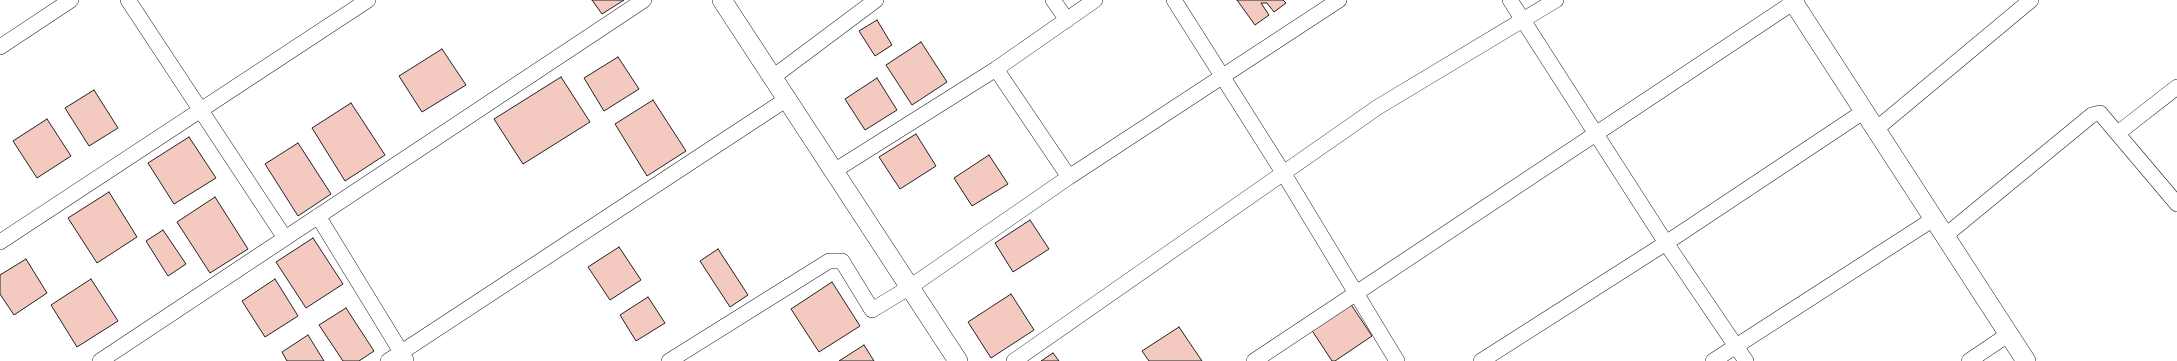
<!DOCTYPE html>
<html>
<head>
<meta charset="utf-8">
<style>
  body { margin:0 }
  canvas { display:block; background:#fff }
</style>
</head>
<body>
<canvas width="2177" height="361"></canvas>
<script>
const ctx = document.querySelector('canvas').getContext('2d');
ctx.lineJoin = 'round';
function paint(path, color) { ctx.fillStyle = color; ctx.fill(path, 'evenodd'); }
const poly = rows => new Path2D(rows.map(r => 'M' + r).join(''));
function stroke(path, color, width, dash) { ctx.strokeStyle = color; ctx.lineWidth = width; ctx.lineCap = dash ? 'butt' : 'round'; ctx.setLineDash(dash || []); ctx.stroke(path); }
const building = poly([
  [592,0,624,0,602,14,592,0],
  [1237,0,1283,0,1286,3,1274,12,1267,3,1261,3,1269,15,1255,25,1237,0],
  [877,20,892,45,875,56,859,31,877,20],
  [921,42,947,82,912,105,886,65,921,42],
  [442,49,466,85,422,112,399,76,442,49],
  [618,57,639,89,604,111,584,78,618,57],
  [561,77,590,122,523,164,494,119,561,77],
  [877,78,897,110,865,130,845,99,877,78],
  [94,90,118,128,89,146,65,108,94,90],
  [653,100,686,151,647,176,615,124,653,100],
  [351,103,385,155,345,181,312,128,351,103],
  [47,119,71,156,37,178,13,141,47,119],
  [916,134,936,166,900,189,879,157,916,134],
  [189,137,216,178,174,204,148,163,189,137],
  [298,143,331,194,298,216,265,164,298,143],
  [989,155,1008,184,972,206,954,178,989,155],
  [109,192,137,237,97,263,68,218,109,192],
  [215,197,248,249,210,273,177,222,215,197],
  [1030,220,1049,249,1013,272,995,243,1030,220],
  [163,230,186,264,168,276,146,241,163,230],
  [313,238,343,284,306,308,276,262,313,238],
  [619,247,641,280,610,300,588,267,619,247],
  [718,249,748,295,730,307,700,261,718,249],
  [26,259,47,293,14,315,0,294,0,275,26,259],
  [91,279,118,321,77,347,51,305,91,279],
  [275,279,298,316,265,337,242,301,275,279],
  [832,282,860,326,819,352,791,309,832,282],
  [1011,294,1034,330,991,358,968,322,1011,294],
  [648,297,665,323,636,341,620,315,648,297],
  [1350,303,1372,336,1335,361,1332,361,1311,329,1350,303],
  [346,308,374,351,359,361,343,361,319,325,346,308],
  [1179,327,1202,361,1149,361,1142,351,1179,327],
  [308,335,324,361,287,361,282,352,308,335],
  [864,345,874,361,839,361,864,345],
  [1053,353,1059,361,1041,361,1053,353]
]);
paint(building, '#f3c9c0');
stroke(building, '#222', 1);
const minor = poly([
  [128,0,285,238],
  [1053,0,1067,20],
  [1174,0,1284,174,1397,361],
  [1510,0,1666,243,1746,361],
  [0,47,71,0],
  [996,69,1069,177],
  [773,77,876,0],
  [1875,130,2031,0],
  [2118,133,2177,87],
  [834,171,996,69,1095,0],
  [318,216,406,360],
  [1946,235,2092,115,2100,113,2177,204],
  [0,242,368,0],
  [100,361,644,0],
  [388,361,787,99],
  [669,361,829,261,842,261,872,310,910,287,1069,177,1339,0],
  [1014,361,1378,107,1556,0],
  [1254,361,1797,0],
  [1481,361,1666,243,1863,112],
  [1713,361,1935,218],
  [1969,361,2009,334]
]);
const tertiary = poly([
  [722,0,958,361],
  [1792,0,2026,361]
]);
stroke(minor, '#222', 16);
stroke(tertiary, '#222', 20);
stroke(minor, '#fff', 15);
stroke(tertiary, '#fff', 19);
</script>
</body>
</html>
